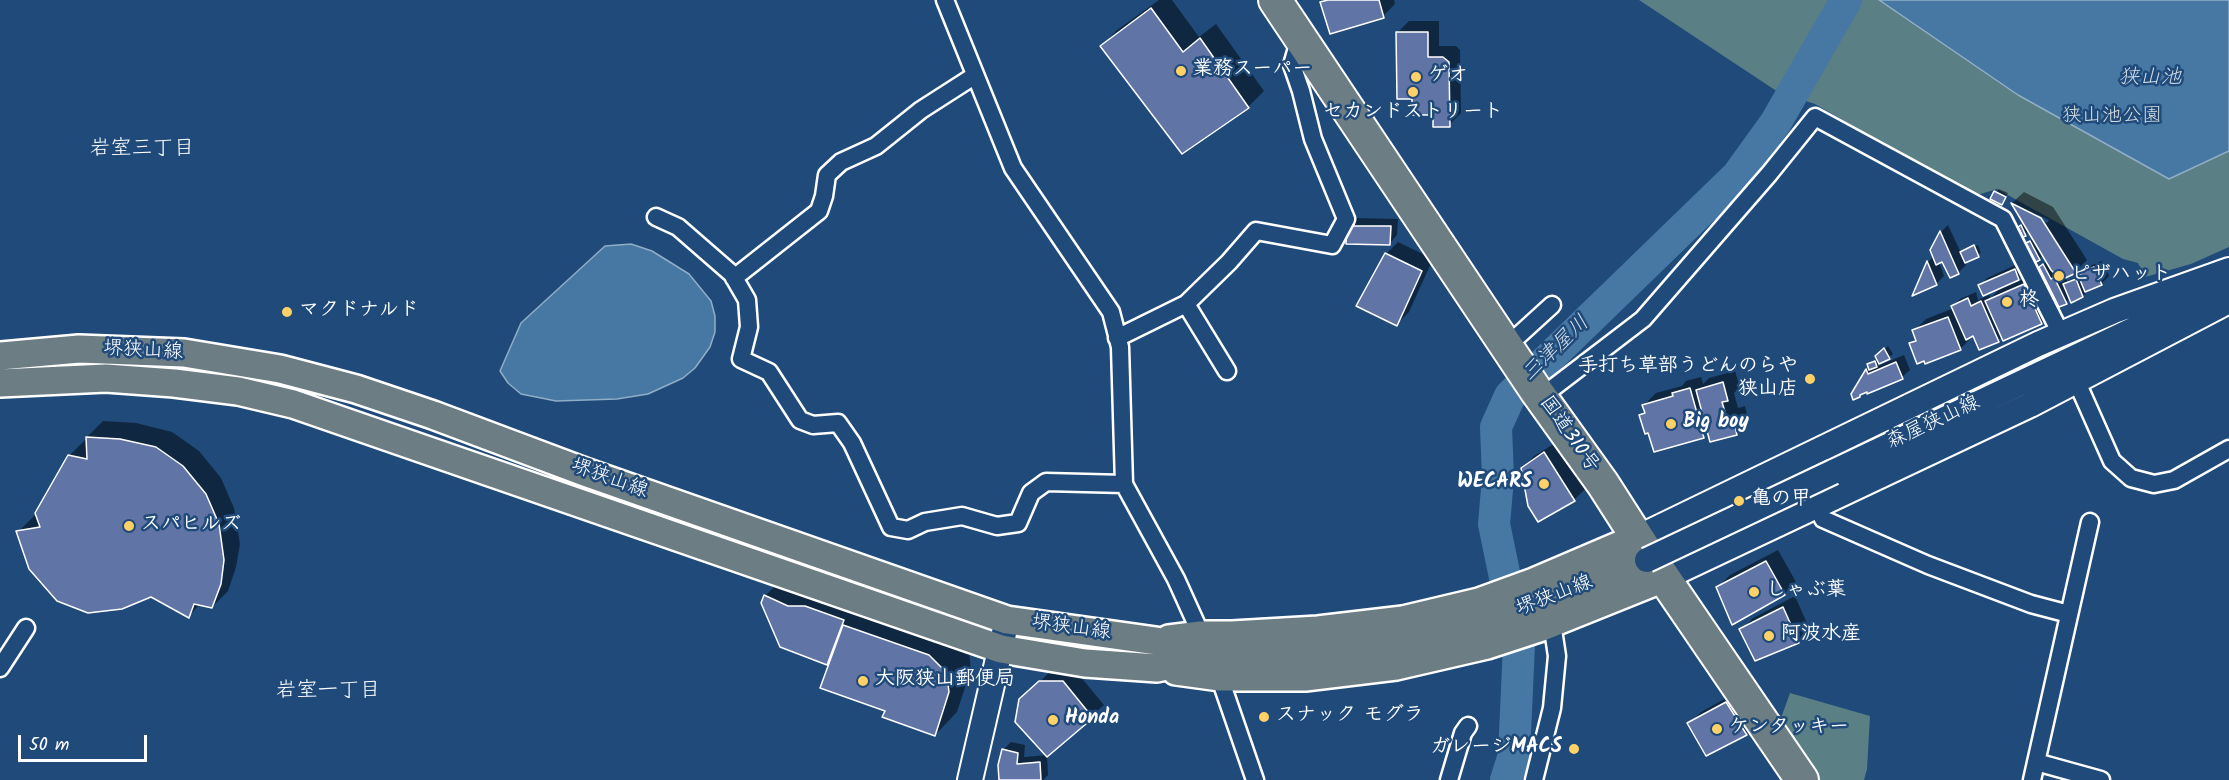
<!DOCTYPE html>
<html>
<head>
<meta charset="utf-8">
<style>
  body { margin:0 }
  #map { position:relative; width:2229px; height:780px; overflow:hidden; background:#1f4a7a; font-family:Kalam,sans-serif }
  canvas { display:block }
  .scale { position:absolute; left:18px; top:735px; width:129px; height:27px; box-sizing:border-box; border:3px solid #fff; border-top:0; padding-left:8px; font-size:18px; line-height:21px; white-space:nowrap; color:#fff; -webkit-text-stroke:4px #1f4a7a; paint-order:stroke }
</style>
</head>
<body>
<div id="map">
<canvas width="2229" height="780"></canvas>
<div class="scale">50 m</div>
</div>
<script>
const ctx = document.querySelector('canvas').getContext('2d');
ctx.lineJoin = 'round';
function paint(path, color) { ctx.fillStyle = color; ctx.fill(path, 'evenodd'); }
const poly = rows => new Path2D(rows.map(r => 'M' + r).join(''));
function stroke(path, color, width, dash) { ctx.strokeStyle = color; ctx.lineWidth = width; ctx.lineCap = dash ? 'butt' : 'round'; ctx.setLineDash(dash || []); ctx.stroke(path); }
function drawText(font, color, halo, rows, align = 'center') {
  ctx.font = font + ' Kalam,"Klee One",sans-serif'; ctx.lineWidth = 5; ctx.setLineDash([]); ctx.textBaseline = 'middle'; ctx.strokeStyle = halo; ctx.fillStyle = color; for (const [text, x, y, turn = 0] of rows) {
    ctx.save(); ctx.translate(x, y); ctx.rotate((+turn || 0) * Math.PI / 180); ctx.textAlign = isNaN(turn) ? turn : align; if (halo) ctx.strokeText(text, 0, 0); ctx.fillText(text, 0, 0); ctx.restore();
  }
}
paint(poly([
  [1639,0,2229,0,2229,247,2191,264,2145,277,2138,263,2123,259,1997,189,1974,196,1815,104,1778,92],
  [1790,693,1870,716,1867,769,1864,780,1820,780,1781,718]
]), '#5a7f84');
const water = poly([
  [1879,0,2229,0,2229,151,2169,179,2018,95,1879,0],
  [631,244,652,251,689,274,711,301,715,316,715,332,710,347,695,368,683,378,648,394,617,399,556,401,521,394,508,383,500,371,521,323,605,246,631,244]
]);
paint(water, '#4778a4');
stroke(water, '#91aec8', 1.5);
paint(poly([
  [1159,0,1172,0,1199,37,1216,24,1264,91,1248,107,1182,152,1102,46,1117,30],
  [1325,0,1394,0,1395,4,1383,16,1322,3],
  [1409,21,1439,21,1439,46,1456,46,1460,50,1461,113,1449,125,1413,97,1397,33],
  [1999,189,2008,193,2001,204,1996,192],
  [2024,192,2053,207,2087,260,2075,272,2065,277,2067,281,2080,276,2087,267,2102,261,2109,276,2101,284,2085,291,2086,293,2082,296,2070,298,2066,302,2040,267,2047,261,2043,255,2039,259,2028,243,2034,238,2029,231,2024,235,2020,227,2024,223,2012,203],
  [2038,215,2049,220,2047,223,2038,219],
  [1356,218,1398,219,1397,235,1390,243,1348,226],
  [1948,225,1961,253,1978,245,1981,253,1965,261,1966,265,1958,273,1943,260,1939,262,1944,276,1936,284,1915,293,1928,262,1934,256,1931,250,1941,232],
  [1398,242,1433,259,1409,312,1397,324,1386,254],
  [2022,262,2026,271,2015,283,2036,273,2053,311,2041,323,2003,336,1998,340,1980,348,1974,335,1960,349,1911,344,1917,338,1914,331,1926,319,1954,308,1953,306,1960,299,1976,292,1978,300,1989,295,1991,298,2003,285,1980,286,1987,278],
  [1888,346,1893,354,1873,368,1904,355,1910,370,1902,377,1864,391,1860,395,1853,394,1870,367,1869,365,1878,359,1877,357],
  [1735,371,1740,387,1734,393,1738,408,1745,406,1749,422,1737,434,1708,431,1703,436,1649,432,1641,415,1645,411,1644,405,1656,393,1682,386,1686,381,1701,377,1703,384,1709,378],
  [103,421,136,423,172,432,199,451,221,478,234,508,240,544,236,567,228,591,212,607,200,604,189,616,152,596,18,532,34,516,37,516,69,456,85,440,88,440,87,437],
  [1557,442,1586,488,1574,500,1522,468,1534,456],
  [1778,550,1796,582,1784,594,1718,587,1730,575],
  [788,573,964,646,969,654,971,669,957,712,935,735,887,710,830,664,781,646,765,596],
  [1795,596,1810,630,1798,641,1756,659,1741,630,1753,618],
  [1052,670,1075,670,1104,705,1047,754,1021,700],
  [1739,691,1758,722,1746,734,1689,724,1701,712],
  [1011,742,1025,745,1024,757,1047,755,1048,775,1043,780,1001,780,1003,750]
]), '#0007');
stroke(poly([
  [1506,780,1514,755,1519,645,1494,524,1498,478,1496,427,1510,396,1737,176,1776,122,1846,0]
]), '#4778a4', 32);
const building = poly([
  [1328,0,1379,0,1384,18,1330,34,1320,2,1328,0],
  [1151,8,1183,52,1200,38,1249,108,1182,154,1100,46,1151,8],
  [1396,32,1428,32,1428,57,1443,57,1449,62,1450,127,1433,127,1433,115,1412,115,1412,99,1397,99,1396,32],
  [1994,191,2006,197,2002,205,1990,199,1994,191],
  [2011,203,2041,218,2076,273,2061,280,2051,270,2011,203],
  [2021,225,2026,236,2023,237,2018,227,2021,225],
  [1347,226,1391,226,1390,245,1346,244,1347,226],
  [1940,231,1959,274,1950,278,1942,262,1936,265,1930,250,1940,231],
  [2030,241,2040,260,2036,262,2026,243,2030,241],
  [1974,245,1979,257,1965,263,1960,252,1974,245],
  [1385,253,1422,271,1397,326,1356,306,1385,253],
  [1927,261,1937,285,1912,296,1927,261],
  [2043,264,2051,279,2054,277,2067,304,2059,307,2039,267,2043,264],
  [2094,267,2102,285,2085,292,2078,275,2094,267],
  [2015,269,2019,280,1983,296,1978,285,2015,269],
  [2076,279,2083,297,2071,303,2063,284,2076,279],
  [2024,284,2042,324,2003,341,1985,301,2024,284],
  [1968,298,1971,306,1981,301,1999,342,1979,350,1973,336,1966,340,1951,306,1968,298],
  [1948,317,1961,350,1925,364,1924,361,1917,364,1909,343,1916,341,1912,330,1948,317],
  [1884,348,1890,359,1879,364,1875,356,1884,348],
  [1875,361,1877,367,1869,370,1867,364,1875,361],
  [1896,362,1903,379,1867,394,1867,392,1860,395,1860,397,1853,400,1851,394,1866,369,1868,374,1896,362],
  [1723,382,1728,401,1722,402,1727,419,1733,417,1737,435,1710,442,1696,390,1723,382],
  [1690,388,1704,438,1654,452,1648,433,1645,434,1639,415,1645,413,1642,405,1673,396,1672,393,1690,388],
  [86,437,120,439,156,447,183,466,206,494,219,524,224,560,221,584,212,608,194,604,189,618,151,597,122,609,88,613,57,601,29,569,16,531,40,527,35,513,68,455,87,459,86,437],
  [1544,452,1575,501,1538,522,1528,506,1521,468,1544,452],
  [1766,561,1785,595,1732,625,1716,587,1766,561],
  [764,595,788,606,805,606,844,620,827,665,780,647,761,603,764,595],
  [1783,607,1799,643,1755,661,1739,629,1783,607],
  [843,625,929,655,942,668,947,677,949,692,935,736,882,717,885,711,820,688,843,625],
  [1039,681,1063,681,1093,718,1047,757,1015,722,1019,699,1039,681],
  [1726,702,1747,735,1706,756,1687,723,1726,702],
  [1002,749,1018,753,1017,764,1040,762,1041,780,999,780,998,765,1002,749]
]);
paint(building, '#6075a6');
stroke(building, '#fff', 1.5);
const street = poly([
  [945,0,1013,168,1111,312,1120,347,1124,484,1176,579,1204,641],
  [656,217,678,227,732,274,747,300,749,327,741,359,769,372,800,420,813,425,838,423,852,443,891,527,908,530,925,522,962,516,997,526,1018,523,1031,493,1046,482,1124,484],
  [734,278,819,211,824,196,827,175,841,162,876,146,921,110,974,76],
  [1186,304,1227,371],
  [1117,338,1186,304,1229,262,1256,231,1332,245,1346,219,1313,139,1301,91,1292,65,1300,38],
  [1507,346,1552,305],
  [2076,380,2112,461,2131,478,2154,484,2174,480,2229,449],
  [1541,397,1643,319,1769,174,1815,117,2003,219,2061,334],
  [1816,504,1823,519,1928,565,2031,604,2069,614],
  [0,668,26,628],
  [1217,670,1255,780],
  [2036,762,2101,780],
  [1449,780,1463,733,1468,726],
  [1534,780,1552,708,1557,656,1552,623],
  [2032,780,2090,522]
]);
const secondary = poly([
  [1833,472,2223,287],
  [1637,538,2038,344,2114,311,2229,270],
  [1664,578,2030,405,2229,301],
  [970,780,1007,620]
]);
const primary = poly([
  [0,356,79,349,184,353,280,369,356,389,433,415,585,472,1007,620,1156,641,1207,655],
  [0,383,106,378,174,383,238,391,293,404,1001,649,1085,663,1157,668,1211,656,1323,652,1388,646,1435,637,1524,610,1647,560],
  [1169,639,1201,635,1232,635,1318,630,1403,620,1479,602,1534,582,1637,538],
  [1176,671,1220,677,1305,677,1396,666,1487,645,1542,627,1664,578]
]);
const highway = poly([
  [1275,0,1537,392,1603,484,1651,559,1802,780]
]);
stroke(street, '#fff', 21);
stroke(secondary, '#fff', 28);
stroke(primary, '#fff', 32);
stroke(highway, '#fff', 36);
stroke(street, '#1f4a7a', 16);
stroke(secondary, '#1f4a7a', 24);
stroke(primary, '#6d7d84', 27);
stroke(highway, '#6d7d84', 32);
const secondaryBridge = poly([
  [1647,560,1833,472]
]);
stroke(secondaryBridge, '#fff', 28, []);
stroke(secondaryBridge, '#1f4a7a', 24);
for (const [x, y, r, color] of [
  [1181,71,6,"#ffd166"],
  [1416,77,6,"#ffd166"],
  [1413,92,6,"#ffd166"],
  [2059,276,6,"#ffd166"],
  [2007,302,6,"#ffd166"],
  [287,312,6,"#ffd166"],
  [1810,379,6,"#ffd166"],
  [1671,424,6,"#ffd166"],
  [1544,484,6,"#ffd166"],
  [1739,501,6,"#ffd166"],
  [129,526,6,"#ffd166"],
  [1754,592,6,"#ffd166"],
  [1769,636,6,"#ffd166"],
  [863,681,6,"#ffd166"],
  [1264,717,6,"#ffd166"],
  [1053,720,6,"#ffd166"],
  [1717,729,6,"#ffd166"],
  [1574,749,6,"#ffd166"]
]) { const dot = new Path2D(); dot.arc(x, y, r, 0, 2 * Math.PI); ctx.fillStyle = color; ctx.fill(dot); stroke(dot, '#1f4a7a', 2); }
drawText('bold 20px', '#fff', '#1f4a7a', [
  ["業務スーパー",1193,71],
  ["ゲオ",1428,77],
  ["セカンドストリート",1413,114,"center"],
  ["ピザハット",2071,276],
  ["柊",2019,302],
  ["マクドナルド",299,312],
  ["手打ち草部うどんのらや",1798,368,"right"],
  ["狭山店",1798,391,"right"],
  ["Big boy",1683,424],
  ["WECARS",1532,484,"right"],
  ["亀の甲",1751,501],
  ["スパヒルズ",141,526],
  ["しゃぶ葉",1766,592],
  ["阿波水産",1781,636],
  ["大阪狭山郵便局",875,681],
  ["スナック モグラ",1276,717],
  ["Honda",1065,720],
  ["ケンタッキー",1729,729],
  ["ガレージMACS",1562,749,"right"]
], 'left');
drawText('20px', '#d6dfe0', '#1f4a7a', [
  ["狭山池公園",2112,118]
]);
drawText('20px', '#fff', '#1f4a7a', [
  ["堺狭山線",143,352,3],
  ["森屋狭山線",1934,424,-25],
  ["国道310号",1568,435,55],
  ["堺狭山線",609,480,20],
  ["堺狭山線",1555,597,-21],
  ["堺狭山線",1071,629,8]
]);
drawText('italic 21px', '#d1dde8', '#1f4a7a', [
  ["狭山池",2150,79],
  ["三津屋川",1557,350,-44]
]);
drawText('21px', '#fff', '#1f4a7a', [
  ["岩室三丁目",142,150],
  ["岩室一丁目",328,692]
]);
</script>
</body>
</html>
